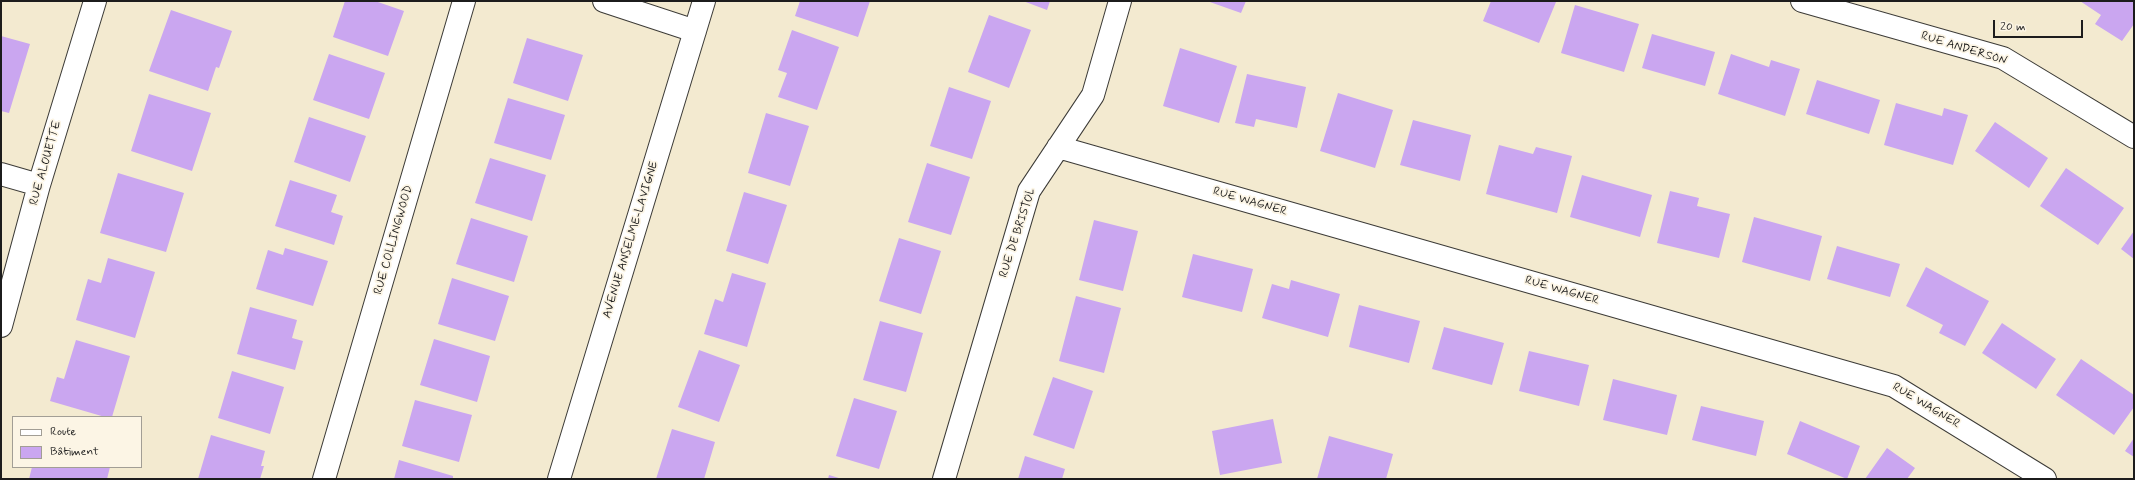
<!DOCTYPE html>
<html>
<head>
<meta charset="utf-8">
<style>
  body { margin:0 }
  #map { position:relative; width:2135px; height:480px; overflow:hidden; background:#f3ead0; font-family:Mynerve,sans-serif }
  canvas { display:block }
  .frame { position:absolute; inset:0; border:2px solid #1c1c1c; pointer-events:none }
  .legend { position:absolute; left:12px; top:416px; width:130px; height:52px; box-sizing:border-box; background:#fcf5e5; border:1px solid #a29e95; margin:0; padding:5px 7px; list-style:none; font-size:12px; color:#1c1c1c }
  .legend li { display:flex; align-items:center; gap:8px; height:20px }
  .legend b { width:20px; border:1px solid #a29e95 }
  .scale { position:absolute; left:1993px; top:20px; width:90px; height:18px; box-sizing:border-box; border:2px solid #1c1c1c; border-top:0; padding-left:5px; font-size:12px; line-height:14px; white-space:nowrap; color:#1c1c1c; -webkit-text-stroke:3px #fcf5e5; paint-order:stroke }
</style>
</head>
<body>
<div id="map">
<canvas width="2135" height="480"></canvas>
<div class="frame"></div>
<ul class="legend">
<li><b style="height:5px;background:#fff"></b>Route</li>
<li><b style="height:11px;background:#caa6f0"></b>Bâtiment</li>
</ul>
<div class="scale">20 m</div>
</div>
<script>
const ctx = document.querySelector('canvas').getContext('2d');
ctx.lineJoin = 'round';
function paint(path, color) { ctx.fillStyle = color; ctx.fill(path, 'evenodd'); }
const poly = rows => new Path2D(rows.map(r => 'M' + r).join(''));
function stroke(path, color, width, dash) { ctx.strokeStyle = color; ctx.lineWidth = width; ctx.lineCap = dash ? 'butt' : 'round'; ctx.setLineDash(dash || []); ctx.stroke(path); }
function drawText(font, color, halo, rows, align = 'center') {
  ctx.font = font + ' Mynerve,sans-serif'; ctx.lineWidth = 3.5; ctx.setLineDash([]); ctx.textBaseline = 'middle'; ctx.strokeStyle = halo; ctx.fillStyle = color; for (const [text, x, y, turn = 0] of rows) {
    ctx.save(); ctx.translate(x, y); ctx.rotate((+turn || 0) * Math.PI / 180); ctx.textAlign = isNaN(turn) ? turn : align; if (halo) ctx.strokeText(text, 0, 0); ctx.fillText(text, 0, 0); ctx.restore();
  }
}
paint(poly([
  [345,1,375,1,404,11,388,56,333,37],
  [800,1,870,1,858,37,795,16],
  [1023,1,1050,1,1047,10],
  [1207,1,1246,1,1241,13],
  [1491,1,1554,1,1556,2,1539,43,1483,21],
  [2080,1,2134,1,2134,24,2122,41,2095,24,2101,15],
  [1575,5,1639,24,1624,72,1561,53],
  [171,10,232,31,219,68,216,67,208,91,149,71],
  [989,15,1031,30,1009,88,968,72],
  [792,30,839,47,817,110,778,97,787,73,778,70],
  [1652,34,1715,52,1705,86,1642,68],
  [1,36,30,44,9,113,1,111],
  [527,38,583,55,568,101,513,83],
  [1180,48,1237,66,1219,123,1163,106],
  [329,54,385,73,369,119,313,100],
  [1731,54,1769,67,1771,60,1800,69,1785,116,1718,94],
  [1247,74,1306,87,1297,128,1256,119,1254,127,1235,123],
  [1817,80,1880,100,1869,134,1806,114],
  [949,87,991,101,972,159,930,146],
  [1338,93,1393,110,1375,168,1320,151],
  [149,94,211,113,192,171,131,151],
  [508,98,565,115,551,160,494,143],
  [1896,103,1942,116,1944,108,1968,115,1953,165,1884,145],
  [766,113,809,126,790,186,748,173],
  [309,117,366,136,350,182,294,162],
  [1413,120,1471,135,1460,181,1400,165],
  [1995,122,2048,158,2029,188,1975,151],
  [1499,145,1533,154,1536,147,1572,156,1557,213,1486,194],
  [490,158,546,175,532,221,475,203],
  [927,163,970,177,951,235,908,222],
  [2066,168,2124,208,2098,245,2040,206],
  [118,173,184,193,166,252,100,233],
  [1582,175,1652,195,1640,237,1570,217],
  [290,180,337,195,331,212,343,216,334,245,275,226],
  [1670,191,1699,198,1697,206,1730,214,1719,258,1657,243],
  [744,192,787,205,768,264,726,251],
  [1754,217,1822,236,1810,281,1742,262],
  [471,218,528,236,514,282,456,264],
  [1094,220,1138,231,1123,291,1079,280],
  [2134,231,2134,259,2121,249],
  [899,238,941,251,921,314,879,301],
  [1837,246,1900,264,1890,297,1827,279],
  [285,248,328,261,313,306,256,289,268,250,283,255],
  [1193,254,1253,269,1242,312,1182,297],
  [108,258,155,272,135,338,76,320,88,279,101,283],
  [1926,267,1989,301,1965,346,1939,333,1943,325,1906,306],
  [732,273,766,283,747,347,704,334,715,299,723,302],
  [452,278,509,296,495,341,438,324],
  [1291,280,1340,294,1328,337,1262,318,1272,284,1289,289],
  [1076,296,1121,308,1104,373,1059,361],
  [1359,305,1420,321,1409,363,1349,347],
  [250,307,297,320,292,338,303,341,295,370,237,354],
  [880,321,923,333,906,392,863,380],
  [2002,323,2056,359,2036,389,1982,353],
  [1444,327,1504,343,1492,385,1432,369],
  [434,339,490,356,477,402,420,385],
  [76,340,130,356,112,417,105,417,50,401,57,377,64,379],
  [699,350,740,365,719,422,678,407],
  [1529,351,1589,365,1579,406,1519,391],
  [2081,359,2134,395,2134,407,2114,435,2056,395],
  [232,371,284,387,270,434,218,418],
  [1053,377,1093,391,1074,449,1033,435],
  [1613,379,1677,395,1667,435,1603,420],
  [854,398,897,411,879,469,836,456],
  [415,400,472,415,459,462,402,446],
  [1701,406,1764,421,1756,456,1692,440],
  [1273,419,1282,463,1220,475,1212,431],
  [1800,421,1860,446,1847,479,1787,454],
  [672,429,715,442,704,479,656,479],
  [211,435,265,451,261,466,264,466,260,479,198,479],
  [1329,436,1393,454,1386,479,1317,479],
  [2134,438,2134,457,2125,451],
  [1887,448,1915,468,1907,479,1865,479],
  [1025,456,1065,469,1062,479,1018,479],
  [399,460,453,476,453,479,394,479],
  [32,467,110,467,107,479,29,479],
  [829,475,842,479,828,479]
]), '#caa6f0');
const minor = poly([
  [604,1,695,31],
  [1802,1,2003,58,2134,137],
  [1058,147,1894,386,2045,479],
  [1,174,39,185],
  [1,326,39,185,95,1],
  [324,479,464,1],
  [559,479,704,1],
  [944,479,1029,191,1093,95,1120,1]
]);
stroke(minor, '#3c3b37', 24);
stroke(minor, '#fff', 22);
drawText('12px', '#1c1c1c', '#fcf5e5', [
  ["RUE ANDERSON",1964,49,17],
  ["RUE ALOUETTE",46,163,-74],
  ["RUE WAGNER",1250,202,16],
  ["RUE DE BRISTOL",1018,233,-72],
  ["RUE COLLINGWOOD",394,240,-74],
  ["AVENUE ANSELME-LAVIGNE",631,240,-73],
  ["RUE WAGNER",1562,291,16],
  ["RUE WAGNER",1926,406,31]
]);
</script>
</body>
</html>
